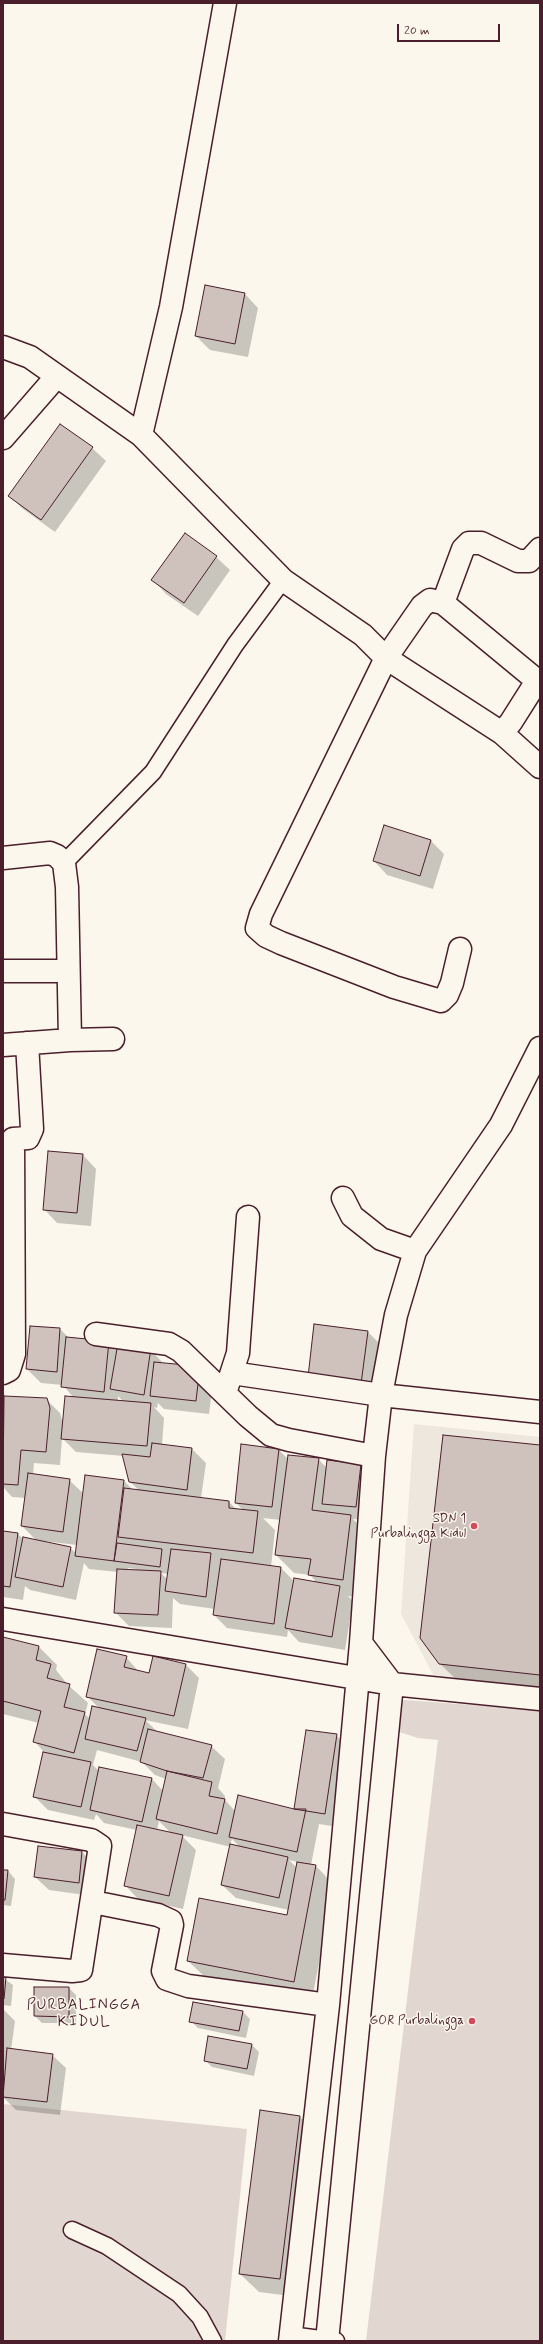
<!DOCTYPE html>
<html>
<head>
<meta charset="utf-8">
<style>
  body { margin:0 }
  #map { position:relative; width:543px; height:2344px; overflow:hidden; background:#fbf7ec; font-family:Mynerve,sans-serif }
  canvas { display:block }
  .frame { position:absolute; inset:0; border:4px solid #4a1f2b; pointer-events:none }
  .scale { position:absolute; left:397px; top:24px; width:103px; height:18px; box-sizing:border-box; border:2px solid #4a1f2b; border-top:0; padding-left:5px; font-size:12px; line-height:14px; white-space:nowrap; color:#4a1f2b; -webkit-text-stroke:3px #fbf7ec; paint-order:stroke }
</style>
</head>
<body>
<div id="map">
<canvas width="543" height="2344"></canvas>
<div class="frame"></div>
<div class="scale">20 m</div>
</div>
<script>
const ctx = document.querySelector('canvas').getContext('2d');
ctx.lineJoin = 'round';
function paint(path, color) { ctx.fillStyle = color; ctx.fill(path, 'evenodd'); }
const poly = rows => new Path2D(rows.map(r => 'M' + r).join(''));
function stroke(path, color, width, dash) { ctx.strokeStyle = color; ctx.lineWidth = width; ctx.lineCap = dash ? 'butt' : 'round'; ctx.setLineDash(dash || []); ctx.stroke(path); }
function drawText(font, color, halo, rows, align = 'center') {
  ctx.font = font + ' Mynerve,sans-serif'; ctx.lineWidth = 3; ctx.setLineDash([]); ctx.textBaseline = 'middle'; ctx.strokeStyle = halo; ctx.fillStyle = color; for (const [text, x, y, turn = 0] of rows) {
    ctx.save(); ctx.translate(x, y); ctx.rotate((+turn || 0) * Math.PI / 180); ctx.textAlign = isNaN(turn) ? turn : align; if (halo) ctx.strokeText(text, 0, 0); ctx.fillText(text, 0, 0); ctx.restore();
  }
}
paint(poly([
  [414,1424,540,1437,540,1688,435,1678,401,1614]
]), '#eee7de');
paint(poly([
  [391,1699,540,1710,540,2341,366,2341,438,1740,418,1738,393,1730],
  [3,2104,247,2129,225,2341,3,2341]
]), '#e2d7d0');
paint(poly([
  [245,294,258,308,248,357,210,350,196,336],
  [92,448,106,461,55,532,23,509,9,496],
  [216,557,230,570,198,616,166,594,153,580],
  [384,826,431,841,444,854,433,889,387,875,374,861],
  [49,1152,83,1155,96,1169,91,1226,57,1223,44,1209],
  [315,1325,367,1331,381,1345,375,1397],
  [31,1327,60,1329,69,1338,108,1342,117,1351,150,1349,164,1364,212,1390,209,1414,164,1409,158,1403,157,1408,154,1407,164,1418,162,1445,192,1449,206,1463,201,1498,229,1502,237,1510,244,1511,236,1503,278,1449,289,1460,318,1459,327,1468,361,1465,374,1478,370,1520,353,1519,369,1535,361,1597,348,1596,353,1601,345,1650,299,1642,288,1630,287,1637,227,1628,214,1615,215,1609,180,1604,173,1598,172,1628,129,1626,115,1612,118,1572,89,1569,84,1563,76,1600,30,1590,25,1586,23,1600,3,1597,3,1532,18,1534,24,1540,37,1541,22,1526,26,1498,12,1497,3,1487,5,1397,46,1399,60,1413,63,1424,73,1397,63,1385,41,1383,27,1369],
  [118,1396,124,1402,118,1401],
  [62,1438,76,1452,124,1456,130,1482,140,1491,133,1490,124,1481,84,1494,69,1480,33,1475,34,1463,60,1465],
  [263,1518,281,1520,276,1555,294,1573,310,1575,318,1584,294,1581,281,1568,271,1567,275,1530],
  [43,1541,77,1545,76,1553,70,1548,43,1542],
  [128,1568,136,1569,136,1571,127,1570],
  [161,1573,169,1574,168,1580],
  [540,1446,540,1691,459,1682,440,1664],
  [3,1638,39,1647,57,1665,56,1670,68,1685,88,1703,85,1714,90,1719,99,1708,87,1696,126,1657,139,1672,150,1674,186,1665,199,1678,188,1729,145,1720,158,1732,211,1746,225,1759,218,1788,225,1796,225,1800,235,1811,295,1810,336,1735,350,1749,338,1827,319,1824,311,1865,316,1866,334,1885,312,1999,207,1979,188,1961,288,1916,289,1910,236,1898,222,1885,231,1847,181,1835,196,1850,183,1909,138,1899,125,1885,137,1830,104,1823,96,1814,94,1820,48,1810,34,1796,44,1752,34,1741,39,1723,3,1714],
  [97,1750,142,1762,155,1775,166,1779,163,1791,152,1779,99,1771,93,1765],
  [159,1821,172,1834,157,1830],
  [232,1839,241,1848,230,1845],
  [289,1860,298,1862,297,1868],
  [82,1852,95,1866,92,1896,49,1890,35,1877],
  [3,1871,8,1871,15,1879,11,1906,3,1905],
  [3,1978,13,1985,11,2006,3,2005],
  [35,1988,69,1988,76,1995,76,2023,42,2023,35,2016],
  [3,2009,15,2021,11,2050,52,2055,66,2068,60,2115,16,2110,3,2097],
  [243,2012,250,2019,246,2038,198,2028,191,2021],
  [252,2045,259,2052,254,2076,212,2067,205,2060],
  [299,2116,318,2135,298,2297,259,2292,240,2274]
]), '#0003');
const building = poly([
  [205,285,245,293,235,344,195,336,205,285],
  [60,424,93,447,41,520,8,496,60,424],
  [185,533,217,556,184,603,151,580,185,533],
  [384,825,431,840,420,876,373,861,384,825],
  [48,1151,83,1154,77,1213,43,1210,48,1151],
  [314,1324,368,1331,361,1384,308,1377,314,1324],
  [30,1326,60,1328,57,1372,26,1369,30,1326],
  [66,1337,109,1341,104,1392,61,1387,66,1337],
  [118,1343,151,1348,144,1395,110,1389,118,1343],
  [154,1362,186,1365,199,1375,196,1401,150,1396,154,1362],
  [4,1396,47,1398,50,1408,46,1452,21,1450,18,1485,3,1484,4,1396],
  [65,1396,151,1403,147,1446,61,1439,65,1396],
  [443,1435,540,1445,540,1675,439,1664,420,1638,443,1435],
  [152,1443,192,1448,187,1490,129,1482,122,1454,150,1457,152,1443],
  [241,1444,279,1449,272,1507,235,1503,241,1444],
  [288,1455,319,1458,312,1510,351,1515,343,1580,308,1575,311,1559,275,1555,288,1455],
  [327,1460,361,1464,356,1507,322,1504,327,1460],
  [28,1473,70,1479,63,1532,21,1526,28,1473],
  [85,1475,124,1480,114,1561,75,1556,85,1475],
  [124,1488,229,1501,229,1508,258,1511,253,1553,118,1537,124,1488],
  [3,1531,18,1533,10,1587,3,1586,3,1531],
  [23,1537,71,1547,63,1587,15,1577,23,1537],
  [117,1543,162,1549,160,1567,114,1561,117,1543],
  [171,1549,211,1553,206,1597,165,1591,171,1549],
  [221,1559,281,1567,274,1624,213,1615,221,1559],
  [117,1569,161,1571,158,1615,114,1613,117,1569],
  [294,1578,340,1586,332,1637,285,1628,294,1578],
  [3,1637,39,1646,36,1660,51,1664,47,1678,70,1684,64,1707,85,1712,74,1753,33,1742,41,1711,3,1701,3,1637],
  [97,1649,127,1656,124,1667,149,1673,153,1656,186,1664,174,1716,86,1697,97,1649],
  [92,1706,146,1718,137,1751,85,1739,92,1706],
  [148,1729,212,1745,203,1778,167,1771,140,1762,148,1729],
  [306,1730,337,1734,325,1814,294,1809,306,1730],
  [43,1752,91,1762,81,1807,33,1797,43,1752],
  [99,1767,152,1778,142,1822,90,1810,99,1767],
  [167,1771,212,1782,209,1796,225,1799,217,1834,156,1819,167,1771],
  [238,1795,294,1809,306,1809,297,1852,229,1837,238,1795],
  [137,1825,183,1835,169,1896,124,1886,137,1825],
  [230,1844,288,1857,279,1898,221,1885,230,1844],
  [38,1846,82,1851,79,1883,34,1877,38,1846],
  [297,1862,316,1865,294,1982,187,1961,199,1898,287,1915,297,1862],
  [3,1870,8,1870,5,1900,3,1900,3,1870],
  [3,1977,6,1977,4,1999,3,1999,3,1977],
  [34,1987,69,1987,69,2017,34,2016,34,1987],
  [193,2002,243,2011,239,2031,189,2022,193,2002],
  [208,2036,252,2044,247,2069,204,2061,208,2036],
  [7,2048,53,2054,47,2102,3,2097,7,2048],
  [260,2110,300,2116,280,2279,239,2274,260,2110]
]);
paint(building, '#cfc2bc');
stroke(building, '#4a1f2b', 1);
const lane = poly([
  [64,863,153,772,235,645,283,580],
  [72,2230,107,2246,179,2294,200,2317,213,2341],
  [290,2335,336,2341]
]);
const street = poly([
  [3,347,30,357,141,435,283,580,363,635,386,658,502,733,540,767],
  [141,435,171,307,225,3],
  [3,438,57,376],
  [443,603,463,549,469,543,481,543,518,561,529,561,540,549],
  [502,733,511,722,537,681],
  [3,858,50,853,57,856,64,863,67,887,70,1040],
  [460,949,452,983,447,995,441,1001,394,987,281,943,266,936,257,928,261,914,386,658,422,606,430,600,443,603,540,683],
  [3,971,68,971],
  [3,1045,70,1040,113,1039],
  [343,1198,352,1216,381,1239,415,1251],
  [96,1334,169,1344,181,1351,248,1416,271,1435,289,1440,374,1456],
  [3,1373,9,1370,14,1354,13,1139,28,1138,32,1129,27,1043],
  [232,1373,381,1395,540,1412],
  [227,1387,238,1353,248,1217],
  [3,1619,392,1684,540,1699],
  [3,1824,91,1840,100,1846,81,1970,72,1971,3,1965],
  [93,1902,158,1915,171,1921,172,1925,163,1971,167,1979,188,1986,328,2005],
  [290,2341,328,2005,361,1643,374,1456,381,1395,396,1315,415,1251,501,1125,540,1048],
  [327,2341,392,1684,361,1643]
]);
stroke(lane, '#4a1f2b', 19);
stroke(street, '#4a1f2b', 25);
stroke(lane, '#fbf7ec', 16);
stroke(street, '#fbf7ec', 22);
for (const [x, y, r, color] of [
  [474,1526,4,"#d1495b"],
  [472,2021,4,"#d1495b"]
]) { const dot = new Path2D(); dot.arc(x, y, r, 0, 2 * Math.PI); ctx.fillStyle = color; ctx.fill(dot); stroke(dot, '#fbf7ec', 1.5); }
drawText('13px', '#4a1f2b', '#fbf7ec', [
  ["SDN 1",466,1519],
  ["Purbalingga Kidul",466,1534],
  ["GOR Purbalingga",464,2021]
], 'right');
ctx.letterSpacing = '1px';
drawText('15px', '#4a1f2b', '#fbf7ec', [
  ["PURBALINGGA",84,2006],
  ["KIDUL",84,2023]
]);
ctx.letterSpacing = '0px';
</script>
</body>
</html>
